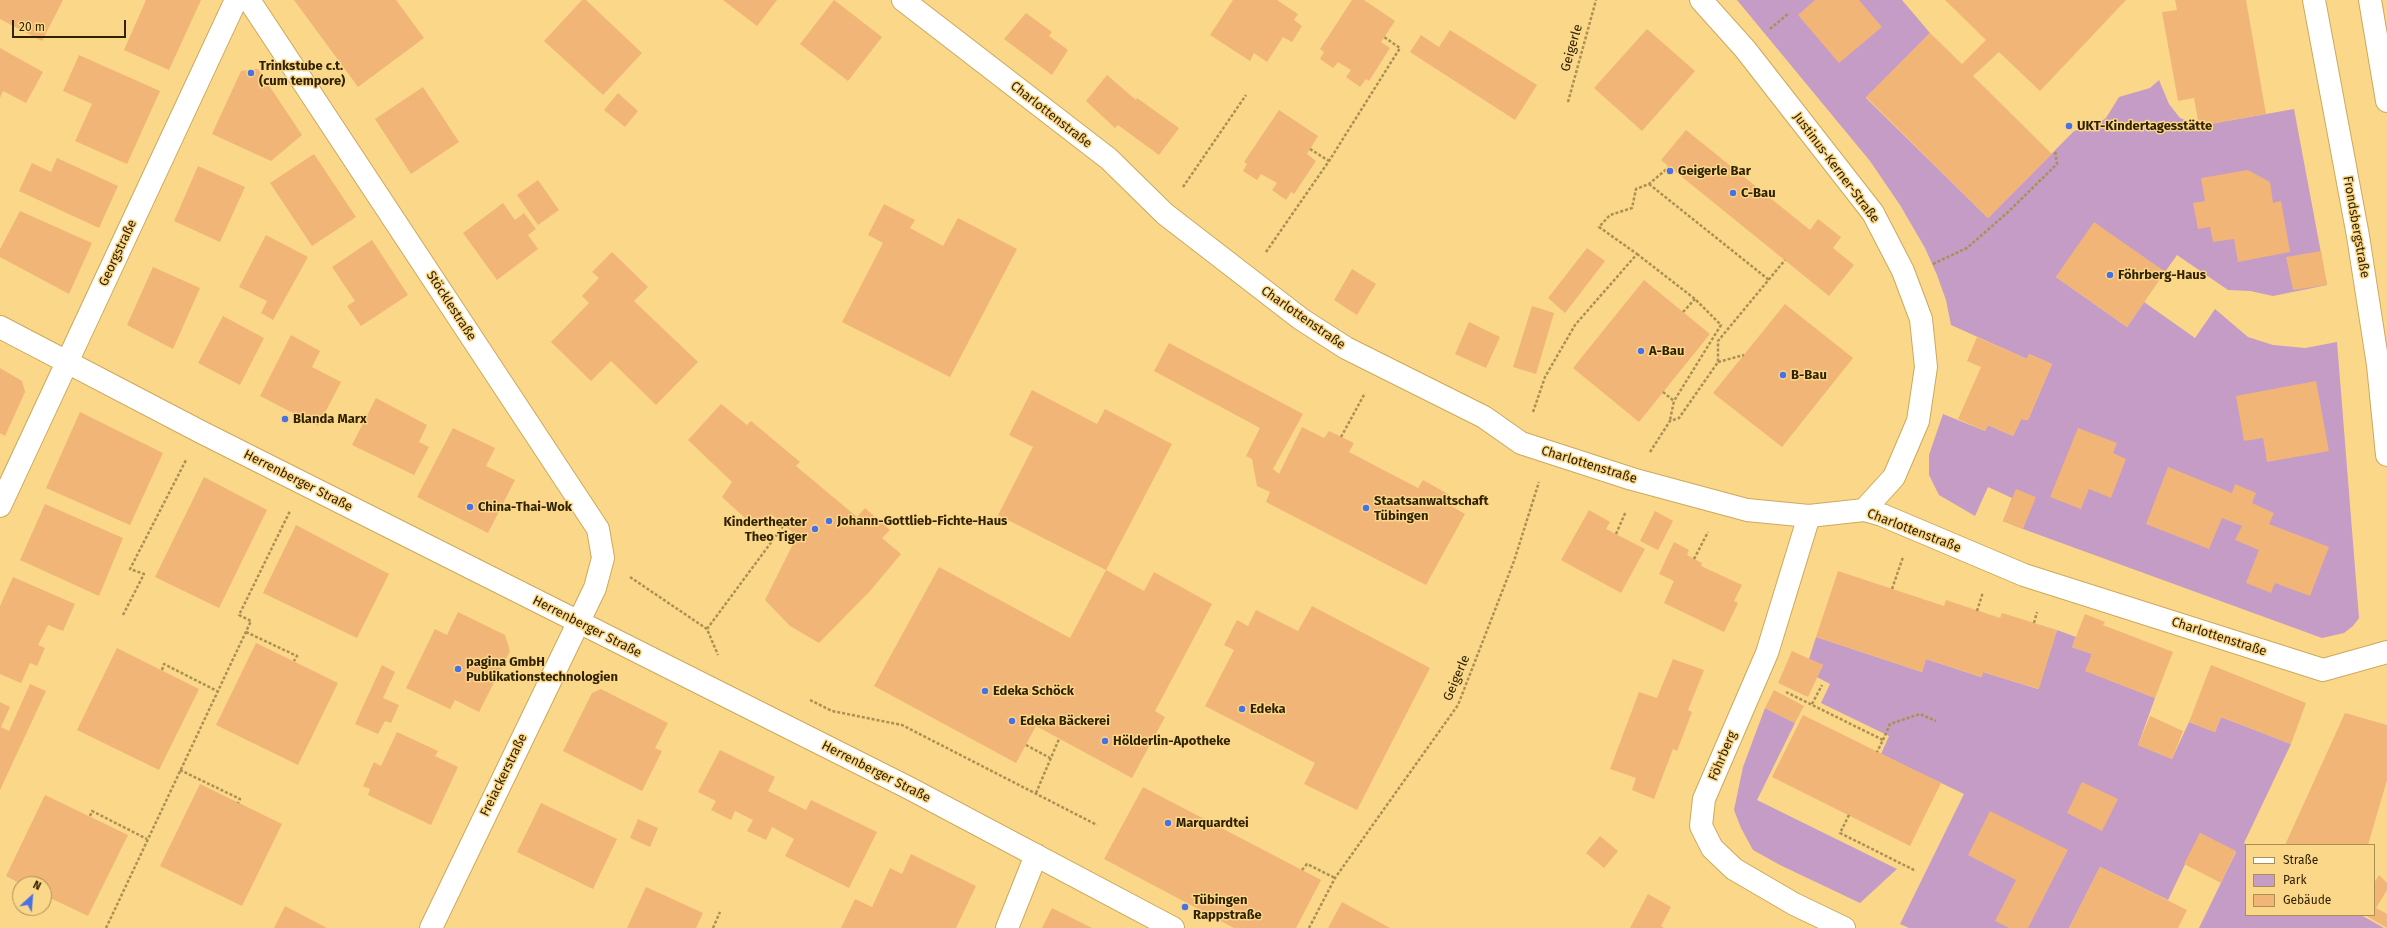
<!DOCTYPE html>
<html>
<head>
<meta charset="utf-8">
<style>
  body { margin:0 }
  #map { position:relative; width:2387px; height:928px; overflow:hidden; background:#fbd789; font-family:"Fira Sans",sans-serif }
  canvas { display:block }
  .legend { position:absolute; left:2245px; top:844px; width:130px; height:72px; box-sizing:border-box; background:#fbd789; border:1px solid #aa8f53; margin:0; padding:5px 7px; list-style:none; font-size:12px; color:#302201 }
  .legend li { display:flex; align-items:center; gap:8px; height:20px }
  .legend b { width:20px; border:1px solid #aa8f53 }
  .north { position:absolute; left:12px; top:876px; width:40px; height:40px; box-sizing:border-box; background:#fbd789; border:1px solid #aa8f53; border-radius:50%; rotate:26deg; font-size:11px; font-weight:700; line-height:16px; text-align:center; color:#302201 }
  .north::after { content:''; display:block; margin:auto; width:14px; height:18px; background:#4772e5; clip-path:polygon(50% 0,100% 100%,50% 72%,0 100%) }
  .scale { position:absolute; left:12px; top:20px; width:114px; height:18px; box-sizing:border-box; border:2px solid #302201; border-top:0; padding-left:5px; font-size:12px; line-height:14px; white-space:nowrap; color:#302201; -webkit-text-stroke:3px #fbd789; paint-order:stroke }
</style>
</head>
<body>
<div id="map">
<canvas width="2387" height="928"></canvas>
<ul class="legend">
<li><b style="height:5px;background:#fff"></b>Straße</li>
<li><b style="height:11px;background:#c49cc5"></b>Park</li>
<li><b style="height:11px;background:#f1b578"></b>Gebäude</li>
</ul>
<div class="north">N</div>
<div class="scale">20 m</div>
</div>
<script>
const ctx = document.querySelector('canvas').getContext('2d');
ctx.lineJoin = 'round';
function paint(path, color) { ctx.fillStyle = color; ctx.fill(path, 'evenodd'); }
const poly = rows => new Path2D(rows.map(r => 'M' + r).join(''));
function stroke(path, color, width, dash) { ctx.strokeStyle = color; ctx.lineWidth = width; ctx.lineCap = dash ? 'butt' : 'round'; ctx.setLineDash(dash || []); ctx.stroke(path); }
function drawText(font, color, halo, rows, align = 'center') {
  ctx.font = font + ' "Fira Sans",sans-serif'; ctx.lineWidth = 3; ctx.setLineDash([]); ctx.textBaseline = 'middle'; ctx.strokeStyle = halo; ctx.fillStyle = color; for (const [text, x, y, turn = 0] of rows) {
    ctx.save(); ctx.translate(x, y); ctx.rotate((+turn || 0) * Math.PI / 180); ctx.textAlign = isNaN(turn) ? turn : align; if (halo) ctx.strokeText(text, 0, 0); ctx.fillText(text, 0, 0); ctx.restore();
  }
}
paint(poly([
  [1737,0,1902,0,1930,33,1866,98,1988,218,2074,131,2094,126,2106,118,2119,97,2150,88,2159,80,2169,104,2180,118,2199,126,2294,109,2327,285,2273,296,2250,291,2228,290,2177,255,2165,272,2094,223,2056,277,2127,327,2144,302,2195,338,2215,309,2248,337,2273,345,2305,348,2337,342,2359,618,2353,626,2344,633,2322,638,2023,529,2003,521,2012,498,1988,487,1975,516,1939,495,1929,475,1929,455,1943,414,1985,431,1988,425,2013,436,2021,419,2028,420,2052,364,2029,354,2027,359,1951,325,1946,300,1937,275,1925,248,1900,205,1870,161],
  [2057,630,2076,637,2072,647,2092,654,2086,671,2155,698,2138,745,2172,759,2189,722,2215,732,2221,717,2291,744,2244,843,2247,845,2246,915,2361,915,2384,928,2199,928,2236,852,2200,833,2168,900,2100,867,2069,928,1909,928,1900,924,1964,794,1881,754,1889,736,1821,703,1830,684,1817,677,1823,665,1809,659,1816,637,1922,672,1926,659,1981,677,1983,672,2038,689],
  [1765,708,1795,723,1757,800,1897,869,1860,903,1780,865,1753,850,1741,828,1734,810,1743,767]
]), '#c49cc5');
paint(poly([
  [0,0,63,0,42,41,0,19],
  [146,0,201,0,169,70,124,50],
  [294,0,396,0,424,38,358,87],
  [582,0,586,0,642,53,603,95,544,41],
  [723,0,777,0,757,26],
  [834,0,882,37,848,81,800,44],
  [1233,0,1277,0,1298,14,1294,20,1302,26,1292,42,1283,37,1267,62,1254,53,1250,61,1210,35],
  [1352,0,1364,0,1395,21,1381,42,1390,48,1369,81,1366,79,1360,87,1346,77,1351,70,1338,62,1333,68,1320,59,1324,52,1320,49],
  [1815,0,1859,0,1882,27,1839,63,1798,15],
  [1945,0,2126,0,2040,91,1999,52,1973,76,2052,154,1988,218,1866,97,1930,33,1962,64,1986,40],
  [2175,0,2246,0,2266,114,2199,126,2194,98,2178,101,2162,12,2177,10],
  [1026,13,1052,32,1049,36,1068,50,1052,75,1004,39],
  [1647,29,1695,71,1642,131,1594,88],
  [1450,30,1537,85,1515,120,1410,52,1421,35,1439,47],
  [0,48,43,72,26,103,3,91,0,98],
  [79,55,160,91,127,164,75,141,92,104,63,91],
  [258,69,302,135,271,161,212,134,241,71],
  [1107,75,1136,100,1137,98,1179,128,1159,155,1118,125,1115,128,1086,101],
  [423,87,459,142,411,174,375,119],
  [618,93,638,111,625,127,604,110],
  [1279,110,1318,136,1307,154,1316,161,1294,194,1291,192,1286,200,1272,190,1277,183,1261,174,1257,180,1243,171,1247,164,1244,162],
  [1686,130,1810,230,1818,219,1841,237,1833,248,1854,265,1829,296,1661,160],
  [314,154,356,217,312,246,270,183],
  [57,158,118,186,99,228,19,191,32,163,51,172],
  [198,166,245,187,220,242,174,221],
  [2248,170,2270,182,2273,203,2281,201,2290,252,2238,262,2234,239,2213,242,2210,227,2198,229,2193,203,2205,201,2201,178],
  [538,180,559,210,538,225,517,195],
  [503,203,515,220,524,213,536,229,528,235,538,249,497,280,463,233],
  [884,204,915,220,910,228,943,246,958,218,1017,249,950,377,842,322,883,243,868,235],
  [20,211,92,243,69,294,0,257,0,249],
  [2094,222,2165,272,2127,327,2056,277],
  [266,235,308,257,273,320,261,313,267,301,239,287],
  [372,240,408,295,361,326,347,306,355,301,332,267],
  [1587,248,1605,261,1565,313,1548,298],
  [2321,251,2327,285,2293,290,2286,257],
  [612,252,648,287,634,301,698,362,656,405,611,361,591,381,551,342,589,303,582,296,599,278,592,272],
  [153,267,200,288,173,349,127,325],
  [1352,269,1376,284,1357,315,1334,300],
  [1644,280,1710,334,1639,422,1573,368],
  [1785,304,1853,358,1782,447,1713,393],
  [1532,306,1554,313,1536,374,1513,367],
  [223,316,264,338,240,385,198,363],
  [1469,322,1500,337,1486,368,1455,354],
  [291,335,320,351,312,367,341,382,318,426,260,396],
  [1977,337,2027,359,2029,354,2052,364,2028,420,2021,419,2013,436,1988,425,1985,431,1958,419,1981,367,1967,361],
  [1169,343,1303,414,1273,469,1279,474,1302,427,1324,438,1329,431,1354,443,1349,452,1418,488,1423,480,1448,494,1444,502,1465,514,1426,585,1266,502,1270,492,1257,486,1252,459,1246,456,1260,428,1154,371],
  [0,368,22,381,25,392,5,436,0,433],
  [2316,381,2329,451,2267,462,2263,438,2244,441,2236,396],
  [1032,390,1097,424,1105,409,1172,444,1106,570,998,515,1033,447,1009,435],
  [376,398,427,425,419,442,429,447,414,475,352,445],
  [721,404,747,425,751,421,800,462,796,466,857,517,865,508,890,530,882,538,901,554,870,591,819,643,790,626,765,600,797,536,771,514,757,529,722,497,732,482,688,440],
  [80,412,163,453,130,525,46,488],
  [453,428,495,448,486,466,515,480,488,533,417,497],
  [2078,428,2117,443,2113,453,2126,459,2111,498,2089,489,2081,509,2050,497],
  [2168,467,2232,493,2235,484,2256,493,2252,503,2274,513,2269,524,2329,547,2310,596,2275,583,2271,593,2246,583,2259,550,2235,540,2242,526,2222,518,2209,549,2146,524],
  [204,477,267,510,219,608,155,577],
  [2016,489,2036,497,2023,529,2003,521],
  [45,504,123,538,99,596,20,560],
  [1589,510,1610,522,1606,529,1645,549,1621,593,1561,560],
  [1655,511,1673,521,1658,550,1640,541],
  [296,525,389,574,357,638,263,593],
  [1674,542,1689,550,1687,555,1702,563,1701,566,1742,585,1734,601,1738,603,1724,632,1664,603,1674,581,1659,574],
  [939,567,1070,638,1106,570,1144,591,1154,572,1212,604,1155,711,1165,717,1132,778,1036,726,1016,763,874,686],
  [1838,571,1944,606,1946,600,2000,618,2002,613,2057,630,2039,689,1983,672,1982,677,1926,659,1922,672,1816,637],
  [13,577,75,604,63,631,48,625,38,645,45,648,37,666,30,663,21,683,0,674,0,606],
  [1312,606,1430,668,1357,810,1304,784,1315,763,1205,706,1234,650,1224,645,1237,620,1248,626,1256,610,1298,631],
  [458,612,505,635,510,651,479,712,455,700,450,709,406,688,435,629,447,635],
  [2085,614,2105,622,2103,625,2173,652,2155,698,2085,671,2092,654,2072,647],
  [256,643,338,683,298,765,216,725],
  [117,648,199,689,159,770,77,730],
  [1792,651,1823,665,1808,697,1778,683],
  [1673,659,1704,670,1688,710,1692,712,1677,751,1673,749,1654,799,1632,790,1636,778,1610,769,1639,692,1657,698],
  [382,665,395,672,383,698,399,705,391,723,385,721,378,734,355,724],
  [2211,665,2306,703,2291,744,2221,717,2215,732,2189,722],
  [30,684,46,691,0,790,0,702,10,707,1,727,9,731],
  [601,689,668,723,655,748,662,751,642,791,563,751,592,693],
  [1774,690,1804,706,1795,723,1765,708],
  [2345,713,2387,725,2387,780,2368,845,2285,845],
  [1803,715,1941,783,1910,846,1772,777],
  [2150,716,2183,731,2172,759,2138,745],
  [397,732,438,751,435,756,458,767,431,825,368,795,370,789,363,786,374,762,381,766],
  [720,750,775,777,768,791,806,810,811,800,877,832,849,888,785,856,794,839,772,827,766,840,747,831,753,820,735,811,731,820,711,810,716,801,698,792],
  [2082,782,2118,799,2102,831,2067,813],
  [200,784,282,824,242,906,160,866],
  [1143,787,1321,880,1296,928,1234,928,1104,859],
  [45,795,128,835,88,916,44,895,44,884,21,884,6,876],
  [541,803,617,839,593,889,517,852],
  [1990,811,2068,850,2028,928,2009,928,1995,921,2016,880,1968,855],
  [638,819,658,828,650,847,630,838],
  [2200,833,2236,851,2221,883,2184,864],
  [1600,836,1618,851,1604,868,1586,853],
  [911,854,976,886,956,928,841,928,855,899,872,907,890,868,902,874],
  [2100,867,2187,910,2178,928,2069,928],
  [2379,875,2387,883,2387,890,2376,908,2387,914,2387,928,2365,915,2374,915,2374,883],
  [646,887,703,913,696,928,627,928],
  [1648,894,1671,907,1661,926,1664,928,1630,928],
  [1342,902,1390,928,1328,928],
  [285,906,327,928,274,928],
  [1052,908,1092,928,1042,928]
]), '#f1b578');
const minor = poly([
  [249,0,598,529,603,558,595,588,431,928],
  [903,0,1109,159,1165,214,1301,319,1346,348,1484,417,1521,443,1632,479,1747,510,1809,516,1864,510,1882,515,2024,575,2323,670,2387,652],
  [1701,0,1745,49,1873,213,1903,271,1921,319,1926,367,1918,421,1894,477,1864,510],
  [2314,0,2358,236,2378,365,2387,455],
  [0,327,201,432,909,788,1173,928],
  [0,506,236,0],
  [1809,516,1767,653,1704,799,1701,826,1712,848,1734,869,1794,904,1844,928],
  [1007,928,1036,855]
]);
const tertiary = poly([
  [2370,0,2387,101]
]);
stroke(minor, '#cca95c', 24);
stroke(tertiary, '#cca95c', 24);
stroke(poly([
  [1770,29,1789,13],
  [1568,102,1596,0],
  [1310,149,1329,161],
  [1649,184,1769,280],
  [1183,187,1246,95],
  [1266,252,1329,161,1400,48,1384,37],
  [1637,254,1695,299,1721,325,1674,401],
  [1933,264,1967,248,2007,213,2057,164,2055,150],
  [1683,312,1695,299],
  [1718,362,1744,355],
  [1663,392,1674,401,1670,420],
  [1533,412,1545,377,1575,325,1637,254,1599,227,1610,215,1632,208,1636,189,1649,184,1669,167],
  [1341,437,1365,393],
  [1650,452,1670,421,1679,418,1718,362,1718,341,1785,260],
  [1616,534,1626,511],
  [1694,559,1708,532],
  [630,577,707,629,718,655],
  [1892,589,1903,557],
  [1977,611,1983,592],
  [123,615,144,574,130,569,186,460],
  [2034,623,2037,612],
  [707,629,784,525],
  [246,632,297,656,294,661],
  [162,670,164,664,217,691],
  [1786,692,1883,740,1877,752],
  [810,700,832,711,902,725,1097,825],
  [1812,704,1822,685],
  [1883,740,1890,724,1920,714,1936,721],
  [1026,745,1050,758],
  [180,770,240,799,238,803],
  [1036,793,1059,739],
  [1849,815,1840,833,1916,871],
  [90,816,92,811,147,839],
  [1302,870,1307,864,1335,878],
  [106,928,251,621,239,615,290,511],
  [713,928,720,912],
  [1309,928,1335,878,1458,705,1514,561,1539,482]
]), '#ab9053', 2.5, [3, 2]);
stroke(minor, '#fff', 22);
stroke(tertiary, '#fff', 22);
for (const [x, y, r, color] of [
  [251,73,4,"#4772e5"],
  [2069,126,4,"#4772e5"],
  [1670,171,4,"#4772e5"],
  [1733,193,4,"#4772e5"],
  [2110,275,4,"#4772e5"],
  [1641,351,4,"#4772e5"],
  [1783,375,4,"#4772e5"],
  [285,419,4,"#4772e5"],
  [470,507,4,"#4772e5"],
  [1366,508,4,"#4772e5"],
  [829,521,4,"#4772e5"],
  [815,529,4,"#4772e5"],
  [458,669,4,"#4772e5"],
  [985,691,4,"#4772e5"],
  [1242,709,4,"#4772e5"],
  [1012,721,4,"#4772e5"],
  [1105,741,4,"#4772e5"],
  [1168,823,4,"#4772e5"],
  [1185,907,4,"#4772e5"]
]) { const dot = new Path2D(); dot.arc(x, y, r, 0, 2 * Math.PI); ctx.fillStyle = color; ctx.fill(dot); stroke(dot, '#fbd789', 1.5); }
drawText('13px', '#302201', '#fbd789', [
  ["Geigerle",1572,48,-74],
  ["Charlottenstraße",1051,115,38],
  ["Justinus-Kerner-Straße",1836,168,53],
  ["Frondsbergstraße",2356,227,80],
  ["Georgstraße",118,253,-65],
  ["Stöcklestraße",451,306,57],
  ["Charlottenstraße",1303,318,35],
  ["Charlottenstraße",1589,465,17],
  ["Herrenberger Straße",298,481,27],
  ["Charlottenstraße",1914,531,21],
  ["Herrenberger Straße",587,627,27],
  ["Charlottenstraße",2219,637,18],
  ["Geigerle",1457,678,-67],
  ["Föhrberg",1723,756,-67],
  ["Herrenberger Straße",876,772,27],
  ["Freiackerstraße",504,775,-64]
]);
drawText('bold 13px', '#302201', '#fbd789', [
  ["Trinkstube c.t.",259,66],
  ["(cum tempore)",259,81],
  ["UKT-Kindertagesstätte",2077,126],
  ["Geigerle Bar",1678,171],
  ["C-Bau",1741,193],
  ["Föhrberg-Haus",2118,275],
  ["A-Bau",1649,351],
  ["B-Bau",1791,375],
  ["Blanda Marx",293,419],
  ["Staatsanwaltschaft",1374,501],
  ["Tübingen",1374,516],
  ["China-Thai-Wok",478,507],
  ["Johann-Gottlieb-Fichte-Haus",837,521],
  ["Kindertheater",807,522,"right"],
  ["Theo Tiger",807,537,"right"],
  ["pagina GmbH",466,662],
  ["Publikationstechnologien",466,677],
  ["Edeka Schöck",993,691],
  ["Edeka",1250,709],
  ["Edeka Bäckerei",1020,721],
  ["Hölderlin-Apotheke",1113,741],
  ["Marquardtei",1176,823],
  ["Tübingen",1193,900],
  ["Rappstraße",1193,915]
], 'left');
</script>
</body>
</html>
